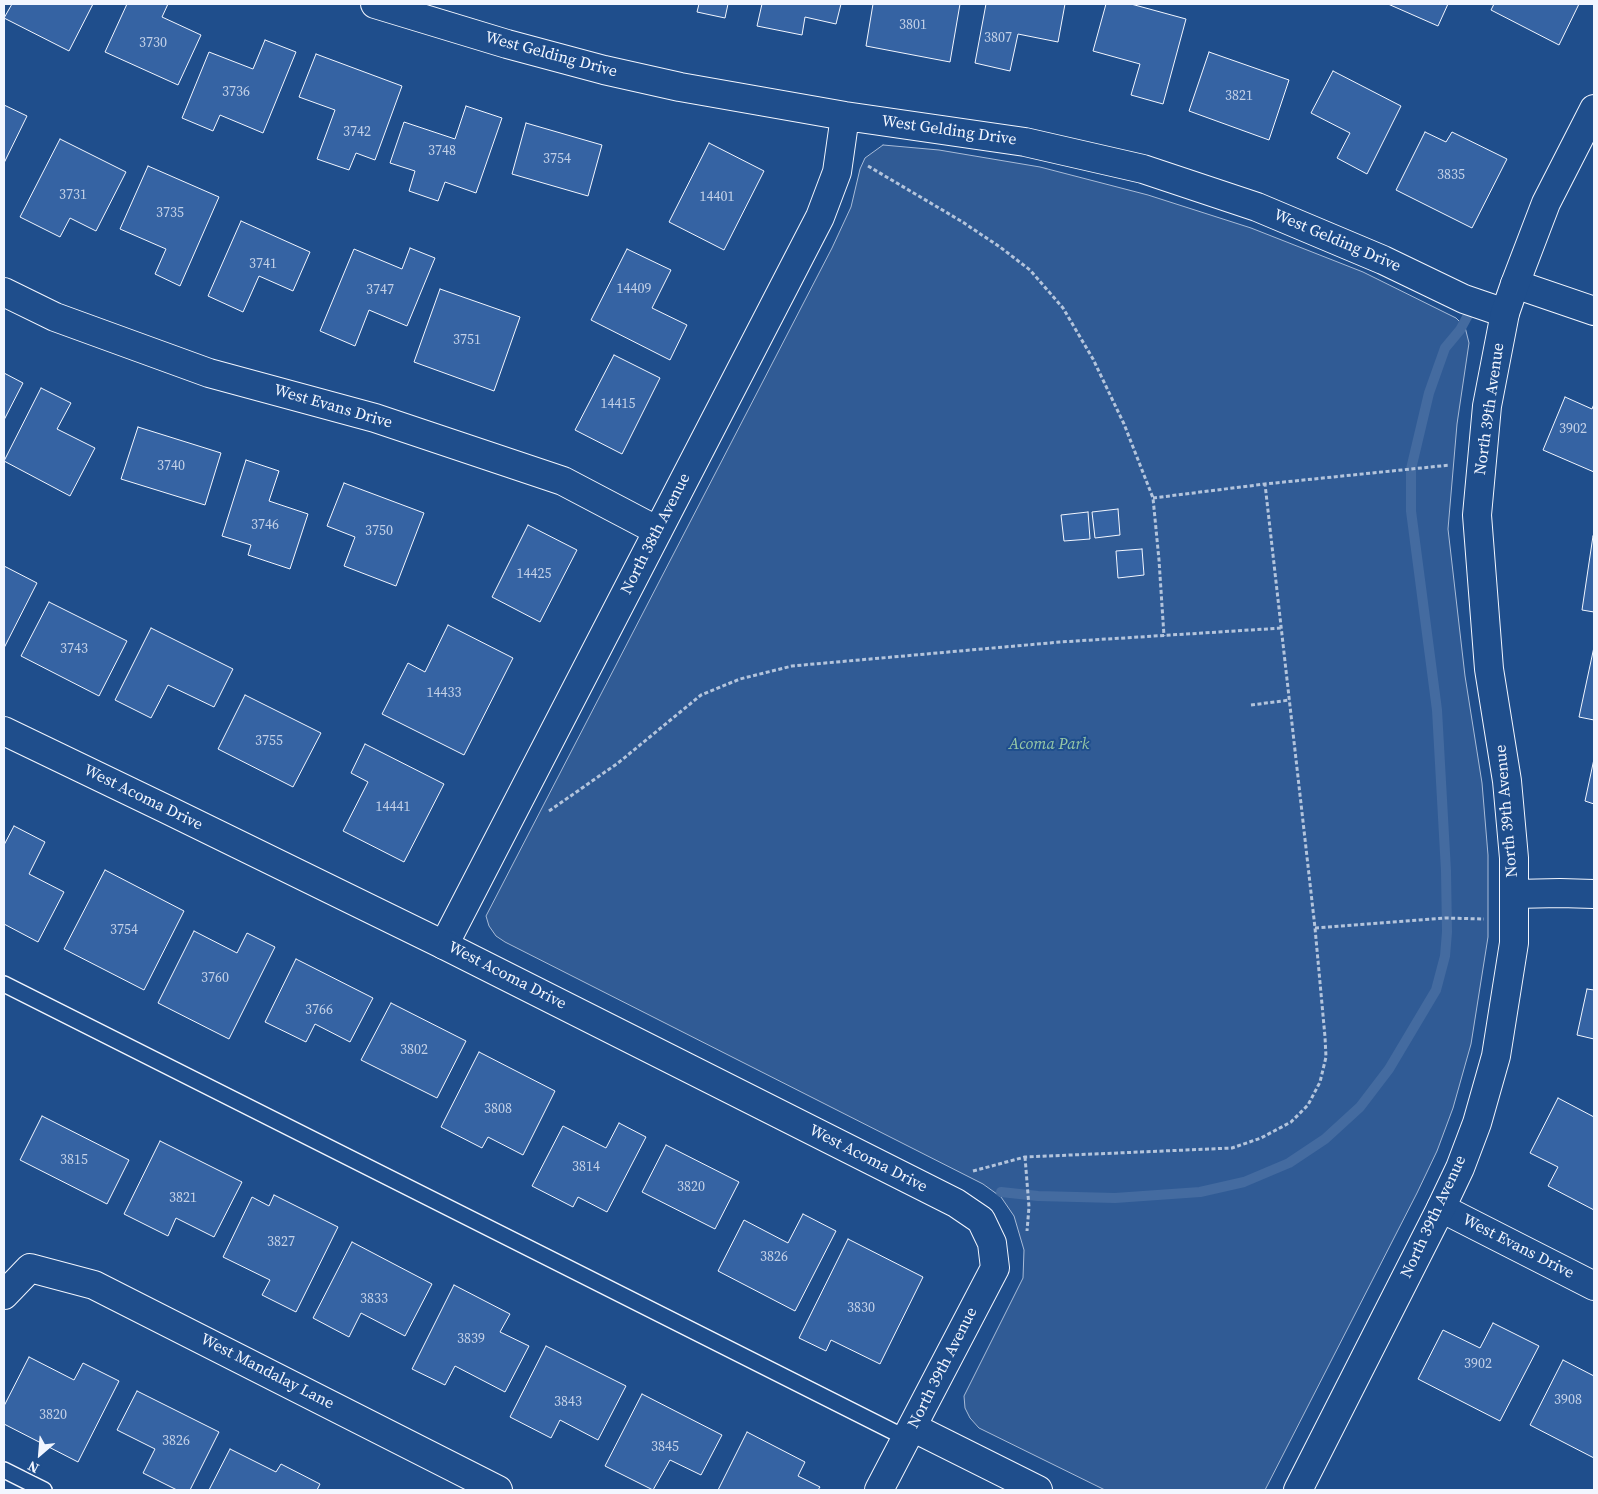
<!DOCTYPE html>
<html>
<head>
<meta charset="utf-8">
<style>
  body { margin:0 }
  #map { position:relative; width:1598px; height:1494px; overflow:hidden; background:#1f4e8c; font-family:"Source Serif 4",serif }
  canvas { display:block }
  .frame { position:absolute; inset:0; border:5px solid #f2f6ff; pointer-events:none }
  .north { position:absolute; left:15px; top:1429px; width:50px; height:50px; -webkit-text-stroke:4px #1f4e8c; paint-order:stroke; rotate:207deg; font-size:14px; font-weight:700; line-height:20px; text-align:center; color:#f2f6ff }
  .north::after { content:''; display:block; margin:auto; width:18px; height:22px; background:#f2f6ff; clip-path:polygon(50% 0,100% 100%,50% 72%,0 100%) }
</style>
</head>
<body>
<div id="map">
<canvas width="1598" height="1494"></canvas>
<div class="frame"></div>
<div class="north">N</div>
</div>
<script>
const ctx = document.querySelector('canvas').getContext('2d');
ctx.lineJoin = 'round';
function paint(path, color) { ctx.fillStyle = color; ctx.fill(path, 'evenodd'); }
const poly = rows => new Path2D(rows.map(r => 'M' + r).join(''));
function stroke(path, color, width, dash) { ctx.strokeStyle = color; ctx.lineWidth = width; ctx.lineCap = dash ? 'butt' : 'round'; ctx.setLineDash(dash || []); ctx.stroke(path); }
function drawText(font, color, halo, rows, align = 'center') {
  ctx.font = font + ' "Source Serif 4",serif'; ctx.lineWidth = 4; ctx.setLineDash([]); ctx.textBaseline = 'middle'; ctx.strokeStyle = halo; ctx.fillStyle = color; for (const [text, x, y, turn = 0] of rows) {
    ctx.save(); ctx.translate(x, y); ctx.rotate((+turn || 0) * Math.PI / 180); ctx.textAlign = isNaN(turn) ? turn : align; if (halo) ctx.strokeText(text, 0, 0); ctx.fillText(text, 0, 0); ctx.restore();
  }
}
const green = poly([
  [883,145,939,150,1040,167,1148,195,1251,228,1363,272,1456,318,1465,327,1469,343,1457,424,1448,529,1465,676,1482,783,1488,855,1488,937,1471,1044,1453,1108,1437,1151,1417,1193,1265,1490,1105,1490,979,1428,970,1418,965,1408,964,1396,1023,1278,1024,1250,1014,1216,1001,1197,983,1184,505,942,496,936,489,926,486,916,832,248,851,207,860,169,865,158,883,145]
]);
paint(green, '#305b95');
stroke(green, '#a8bbd7', 1);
stroke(poly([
  [1001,1192,1038,1196,1115,1198,1200,1192,1244,1182,1289,1163,1325,1139,1360,1107,1389,1069,1436,990,1445,956,1447,932,1446,871,1437,710,1411,511,1411,469,1429,393,1445,348,1460,330,1474,304]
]), '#446ba0', 10);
const building = poly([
  [12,4,93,4,69,51,4,18,12,4],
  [127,4,168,4,162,17,201,35,178,85,105,52,127,4],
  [699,4,728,4,725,18,697,12,699,4],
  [762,4,841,4,836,24,805,17,802,35,757,26,762,4],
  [873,4,960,4,950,62,866,46,873,4],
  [986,4,1065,4,1058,42,1018,34,1010,71,975,63,986,4],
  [1106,4,1131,4,1186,19,1163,104,1131,95,1140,64,1093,51,1106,4],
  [1388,4,1448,4,1438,26,1388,4],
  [1494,4,1579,4,1559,45,1491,10,1494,4],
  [265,40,296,52,263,133,220,115,213,131,182,118,209,52,253,69,265,40],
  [1209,52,1289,80,1269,140,1189,111,1209,52],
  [316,54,402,86,375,160,356,153,349,170,317,159,335,110,299,97,316,54],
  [1333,71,1401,106,1367,174,1337,158,1350,133,1311,113,1333,71],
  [4,105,27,116,4,163,4,105],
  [466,106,502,118,476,193,445,182,438,201,409,191,415,171,390,163,404,122,455,139,466,106],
  [526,123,602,145,588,196,512,174,526,123],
  [1425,132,1446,142,1452,132,1507,159,1472,228,1396,190,1425,132],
  [60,139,126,172,96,231,70,218,60,237,20,217,60,139],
  [709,143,764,171,724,250,669,222,709,143],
  [148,166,219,197,180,286,155,274,166,249,120,229,148,166],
  [241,221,310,252,293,291,259,276,243,312,208,296,241,221],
  [410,248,435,258,407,326,369,310,355,346,320,331,354,249,402,269,410,248],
  [627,249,671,270,652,308,687,325,670,360,591,320,627,249],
  [440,289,520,317,494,391,414,362,440,289],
  [614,355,660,378,622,454,575,430,614,355],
  [4,373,23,383,4,420,4,373],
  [41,388,71,403,57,429,95,448,70,496,4,461,41,388],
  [1565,397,1592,409,1594,404,1594,472,1543,450,1565,397],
  [138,427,221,453,205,505,121,479,138,427],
  [246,460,279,471,269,501,308,514,290,569,248,555,251,545,222,536,246,460],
  [344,483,424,513,396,586,344,566,355,537,327,526,344,483],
  [1118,509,1120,535,1095,538,1092,512,1118,509],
  [1088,512,1090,539,1064,541,1061,515,1088,512],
  [528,525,577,550,540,622,492,597,528,525],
  [1593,536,1594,536,1594,612,1582,610,1593,536],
  [1142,549,1144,575,1118,578,1116,551,1142,549],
  [4,566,37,583,4,648,4,566],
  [49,602,127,641,99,696,21,656,49,602],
  [448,625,513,658,464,755,382,714,408,663,425,672,448,625],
  [151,628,233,669,214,707,168,685,151,718,115,700,151,628],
  [1594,647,1594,720,1579,717,1594,647],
  [245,695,321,733,293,787,218,749,245,695],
  [365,744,444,784,404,862,343,831,368,782,351,773,365,744],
  [1594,759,1594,804,1585,801,1594,759],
  [14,826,45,842,29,874,64,892,38,942,4,924,4,845,14,826],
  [105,870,184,911,144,990,64,949,105,870],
  [194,931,237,953,247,933,275,947,229,1039,158,1003,194,931],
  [296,959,373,998,350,1042,315,1024,306,1042,265,1022,296,959],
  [1587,989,1594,990,1594,1039,1577,1035,1587,989],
  [391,1003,466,1041,437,1098,361,1060,391,1003],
  [479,1052,555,1091,523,1155,488,1137,482,1148,441,1127,479,1052],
  [1558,1098,1594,1117,1594,1210,1548,1186,1558,1167,1530,1153,1558,1098],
  [42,1116,129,1160,107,1204,20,1160,42,1116],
  [619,1123,646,1137,607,1212,578,1197,573,1207,532,1186,563,1126,606,1148,619,1123],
  [160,1141,242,1182,214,1237,176,1218,168,1236,124,1214,160,1141],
  [666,1145,739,1182,715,1229,642,1192,666,1145],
  [274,1195,338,1227,296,1312,262,1295,270,1280,223,1257,252,1197,269,1206,274,1195],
  [803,1214,836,1231,795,1311,718,1271,744,1220,788,1243,803,1214],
  [848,1239,923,1277,880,1364,831,1340,826,1351,799,1338,848,1239],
  [352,1242,432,1284,405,1336,361,1313,349,1337,313,1318,352,1242],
  [454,1285,510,1314,500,1332,529,1346,505,1392,455,1366,445,1385,412,1369,454,1285],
  [1493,1323,1539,1346,1500,1421,1418,1379,1443,1330,1480,1348,1493,1323],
  [546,1346,626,1386,598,1440,560,1420,551,1438,510,1417,546,1346],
  [29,1357,74,1380,83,1363,119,1381,78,1462,4,1424,4,1406,29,1357],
  [1563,1360,1594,1376,1594,1458,1530,1425,1563,1360],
  [137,1391,219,1432,190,1490,177,1490,143,1473,155,1449,117,1430,137,1391],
  [642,1394,722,1435,701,1475,670,1460,653,1490,605,1466,642,1394],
  [747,1432,805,1462,798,1476,820,1487,818,1490,718,1490,747,1432],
  [230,1449,276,1472,281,1464,320,1484,317,1490,209,1490,230,1449]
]);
paint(building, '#3563a3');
stroke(building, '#f2f6ff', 1);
const lane = poly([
  [4,984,906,1438],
  [4,1470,44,1490]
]);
const street = poly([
  [375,4,507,44,604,70,680,87,845,116,1025,142,1143,169,1257,207,1383,260,1464,299,1505,313],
  [1515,284,1594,311],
  [4,292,55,317,209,373,375,418,563,481,658,531],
  [1514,894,1560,893,1594,894],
  [444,945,820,217,837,172,845,116],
  [1441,1208,1594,1286],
  [4,1295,30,1268,94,1285,498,1490]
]);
const secondary = poly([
  [4,731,166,809,444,945,956,1203,981,1220,992,1243,995,1268,879,1490],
  [912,1427,1038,1490],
  [1298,1490,1441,1208,1460,1168,1477,1123,1496,1056,1514,943,1514,858,1507,781,1489,669,1477,515,1487,406,1505,313,1515,284,1546,203,1594,109]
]);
stroke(lane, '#f2f6ff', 18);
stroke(street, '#f2f6ff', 30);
stroke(secondary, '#f2f6ff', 30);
stroke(poly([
  [868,166,961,221,1000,247,1030,270,1063,308,1093,359,1124,424,1153,498,1159,560,1164,636],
  [1153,498,1265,484,1450,465],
  [1251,705,1290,700],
  [549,811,618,763,701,695,740,679,792,666,1060,642,1282,628],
  [1315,928,1446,918,1484,919],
  [1025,1157,1029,1207,1027,1231],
  [973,1171,1025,1157,1232,1148,1261,1138,1291,1122,1308,1105,1320,1082,1326,1057,1325,1037,1315,928,1265,484]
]), '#b3c4dc', 3, [4, 2.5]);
stroke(lane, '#1f4e8c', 15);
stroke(street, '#1f4e8c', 28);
stroke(secondary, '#1f4e8c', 28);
drawText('14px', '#c3d1e8', null, [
  ["3801",913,25],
  ["3807",998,38],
  ["3730",153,43],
  ["3736",236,92],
  ["3821",1239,96],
  ["3742",357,132],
  ["3748",442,151],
  ["3754",557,159],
  ["3835",1451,175],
  ["3731",73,195],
  ["14401",717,197],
  ["3735",170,213],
  ["3741",263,264],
  ["14409",634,289],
  ["3747",380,290],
  ["3751",467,340],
  ["14415",618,404],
  ["3902",1573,429],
  ["3740",171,466],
  ["3746",265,525],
  ["3750",379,531],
  ["14425",534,574],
  ["3743",74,649],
  ["14433",444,693],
  ["3755",269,741],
  ["14441",393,807],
  ["3754",124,930],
  ["3760",215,978],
  ["3766",319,1010],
  ["3802",414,1050],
  ["3808",498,1109],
  ["3815",74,1160],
  ["3814",586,1167],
  ["3820",691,1187],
  ["3821",183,1198],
  ["3827",281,1242],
  ["3826",774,1257],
  ["3833",374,1299],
  ["3830",861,1308],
  ["3839",471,1339],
  ["3902",1478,1364],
  ["3908",1568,1400],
  ["3843",568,1402],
  ["3820",53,1415],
  ["3826",176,1441],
  ["3845",665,1447]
]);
drawText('16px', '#f2f6ff', '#1f4e8c', [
  ["West Gelding Drive",551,55,15],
  ["West Gelding Drive",949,131,8],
  ["West Gelding Drive",1337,241,23],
  ["West Evans Drive",333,407,16],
  ["North 39th Avenue",1490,409,-82],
  ["North 38th Avenue",656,534,-63],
  ["West Acoma Drive",143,798,26],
  ["North 39th Avenue",1507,811,-95],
  ["West Acoma Drive",507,976,27],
  ["West Acoma Drive",868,1159,27],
  ["North 39th Avenue",1434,1217,-65],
  ["West Evans Drive",1518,1247,27],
  ["North 39th Avenue",943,1368,-63],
  ["West Mandalay Lane",267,1372,27]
]);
drawText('italic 16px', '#97c8a6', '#1f4e8c', [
  ["Acoma Park",1049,745]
]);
</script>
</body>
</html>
